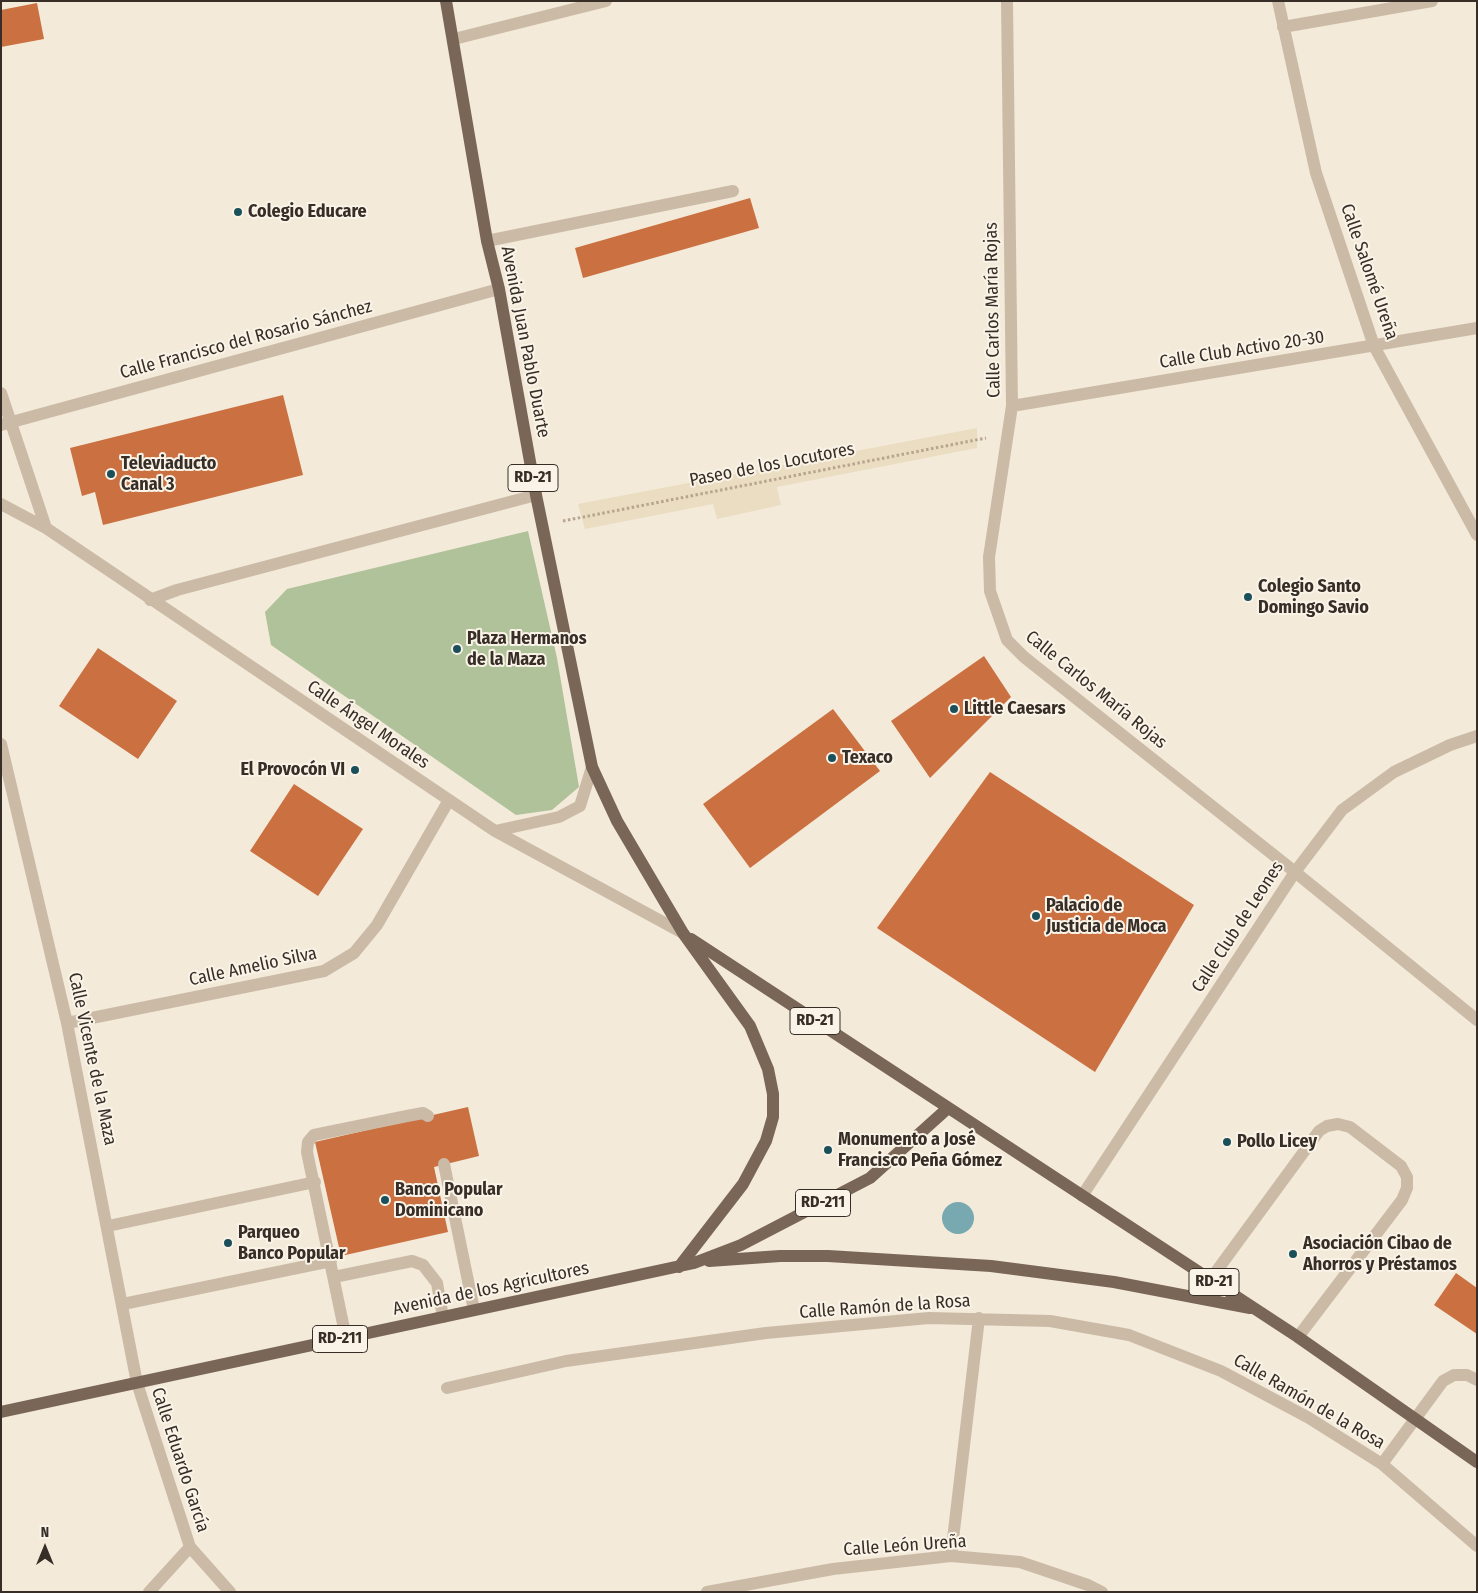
<!DOCTYPE html>
<html>
<head>
<meta charset="utf-8">
<style>
  body { margin:0 }
  #map { position:relative; width:1478px; height:1593px; overflow:hidden; background:#f3eada; font-family:"Fira Sans Condensed",sans-serif }
  canvas { display:block }
  .frame { position:absolute; inset:0; border:2px solid #372e27; pointer-events:none }
  .north { position:absolute; left:20px; top:1523px; width:50px; height:50px; -webkit-text-stroke:4px #faf3e7; paint-order:stroke; rotate:0deg; font-size:14px; font-weight:700; line-height:20px; text-align:center; color:#372e27 }
  .north::after { content:''; display:block; margin:auto; width:18px; height:22px; background:#372e27; clip-path:polygon(50% 0,100% 100%,50% 72%,0 100%) }
</style>
</head>
<body>
<div id="map">
<canvas width="1478" height="1593"></canvas>
<div class="frame"></div>
<div class="north">N</div>
</div>
<script>
const ctx = document.querySelector('canvas').getContext('2d');
ctx.lineJoin = 'round';
function paint(path, color) { ctx.fillStyle = color; ctx.fill(path, 'evenodd'); }
const poly = rows => new Path2D(rows.map(r => 'M' + r).join(''));
function stroke(path, color, width, dash) { ctx.strokeStyle = color; ctx.lineWidth = width; ctx.lineCap = dash ? 'butt' : 'round'; ctx.setLineDash(dash || []); ctx.stroke(path); }
function drawText(font, color, halo, rows, align = 'center') {
  ctx.font = font + ' "Fira Sans Condensed",sans-serif'; ctx.lineWidth = 4; ctx.setLineDash([]); ctx.textBaseline = 'middle'; ctx.strokeStyle = halo; ctx.fillStyle = color; for (const [text, x, y, turn = 0] of rows) {
    ctx.save(); ctx.translate(x, y); ctx.rotate((+turn || 0) * Math.PI / 180); ctx.textAlign = isNaN(turn) ? turn : align; if (halo) ctx.strokeText(text, 0, 0); ctx.fillText(text, 0, 0); ctx.restore();
  }
}
paint(poly([
  [528,531,557,658,579,787,552,810,516,815,271,645,265,612,287,589]
]), '#b0c29a');
paint(poly([
  [977,428,977,448,777,487,781,505,717,519,713,504,585,529,578,504]
]), '#ebddc1');
paint(poly([
  '942 1218a16 16 0 1 1 32 0a16 16 0 1 1-32 0Z'
]), '#78a9b1');
paint(poly([
  [37,3,44,39,1,47,1,10],
  [750,198,759,228,583,278,575,248],
  [283,395,303,475,103,525,95,492,82,496,70,448],
  [98,648,177,701,138,759,59,706],
  [984,656,1011,697,930,778,891,721],
  [833,709,880,771,750,868,703,804],
  [990,772,1194,905,1095,1072,877,928],
  [294,784,363,829,318,896,250,851],
  [468,1107,479,1156,434,1167,448,1232,341,1256,315,1142],
  [1456,1273,1477,1288,1477,1334,1434,1305]
]), '#cb7040');
stroke(poly([
  [563,521,986,438]
]), '#b7a590', 3, [2.5, 2.5]);
stroke(poly([
  [487,241,733,191],
  [444,1164,474,1310],
  [108,1226,315,1182],
  [334,1277,412,1261,423,1265,437,1283,443,1317],
  [1210,1280,1319,1131,1327,1126,1338,1124,1350,1127,1401,1166,1407,1177,1407,1188,1402,1200,1298,1337],
  [123,1304,331,1261],
  [346,1338,307,1152,308,1142,314,1135,407,1116,423,1113,428,1116]
]), '#cbbba6', 12);
stroke(poly([
  [1007,1,1012,406,989,557,990,591,1007,640,1024,657,1295,872,1477,1020],
  [1278,1,1316,173,1374,346,1477,535],
  [1283,27,1432,1],
  [454,39,606,1],
  [1,393,46,528],
  [1012,406,1477,328],
  [1,425,499,289],
  [1,504,46,528,495,831,683,933],
  [150,600,177,590,536,495],
  [1,744,67,1023,137,1383,190,1547,230,1592],
  [495,831,559,817,580,806,592,767],
  [67,1023,324,971,354,953,377,925,449,800],
  [1082,1196,1295,872,1342,810,1394,772,1450,745,1477,736],
  [447,1388,566,1361,766,1333,929,1318,1050,1321,1129,1335,1221,1371,1309,1418,1382,1464,1477,1546],
  [1382,1464,1443,1381,1454,1375,1467,1375,1477,1380],
  [951,1556,979,1318],
  [149,1592,190,1547],
  [707,1592,833,1569,951,1556,1020,1562,1088,1585,1102,1592]
]), '#cbbba6', 12);
stroke(poly([
  [446,1,487,241,499,289,536,495,592,767,617,821,683,933,750,1026,768,1069,773,1094,773,1117,766,1141,743,1184,679,1267],
  [691,939,1298,1337,1477,1462],
  [709,1261,780,1256,828,1256,991,1266,1114,1282,1250,1308],
  [1,1412,694,1263,741,1245,870,1178,948,1108]
]), '#796657', 12);
for (const [x, y, r, color] of [
  [238,212,5,"#1b4f5a"],
  [111,474,5,"#1b4f5a"],
  [1248,597,5,"#1b4f5a"],
  [457,649,5,"#1b4f5a"],
  [954,709,5,"#1b4f5a"],
  [832,758,5,"#1b4f5a"],
  [355,770,5,"#1b4f5a"],
  [1036,916,5,"#1b4f5a"],
  [1227,1142,5,"#1b4f5a"],
  [828,1150,5,"#1b4f5a"],
  [385,1200,5,"#1b4f5a"],
  [228,1243,5,"#1b4f5a"],
  [1293,1254,5,"#1b4f5a"]
]) { const dot = new Path2D(); dot.arc(x, y, r, 0, 2 * Math.PI); ctx.fillStyle = color; ctx.fill(dot); stroke(dot, '#faf3e7', 2); }
for (const [x, y, w] of [
  [533,478,50],
  [815,1021,50],
  [823,1203,55],
  [1214,1282,50],
  [340,1339,55]
]) { const box = new Path2D(); box.roundRect(x - w / 2, y - 13.5, w, 27, 4); ctx.fillStyle = '#faf3e7'; ctx.fill(box); stroke(box, '#372e27', 1); }
drawText('bold 16px', '#372e27', null, [
  ["RD-21",533,478],
  ["RD-21",815,1021],
  ["RD-211",823,1203],
  ["RD-21",1214,1282],
  ["RD-211",340,1339]
]);
drawText('bold 18px', '#372e27', '#faf3e7', [
  ["Colegio Educare",248,212],
  ["Televiaducto",121,464],
  ["Canal 3",121,485],
  ["Colegio Santo",1258,587],
  ["Domingo Savio",1258,608],
  ["Plaza Hermanos",467,639],
  ["de la Maza",467,660],
  ["Little Caesars",964,709],
  ["Texaco",842,758],
  ["El Provocón VI",345,770,"right"],
  ["Palacio de",1046,906],
  ["Justicia de Moca",1046,927],
  ["Monumento a José",838,1140],
  ["Francisco Peña Gómez",838,1161],
  ["Pollo Licey",1237,1142],
  ["Banco Popular",395,1190],
  ["Dominicano",395,1211],
  ["Parqueo",238,1233],
  ["Banco Popular",238,1254],
  ["Asociación Cibao de",1303,1244],
  ["Ahorros y Préstamos",1303,1265]
], 'left');
drawText('18px', '#372e27', '#faf3e7', [
  ["Calle Salomé Ureña",1369,272,71],
  ["Calle Carlos María Rojas",993,310,-91],
  ["Calle Francisco del Rosario Sánchez",246,340,-15],
  ["Avenida Juan Pablo Duarte",525,342,79],
  ["Calle Club Activo 20-30",1242,350,-9],
  ["Paseo de los Locutores",772,465,-11],
  ["Calle Carlos María Rojas",1096,690,39],
  ["Calle Ángel Morales",368,725,34],
  ["Calle Club de Leones",1238,927,-57],
  ["Calle Amelio Silva",253,967,-12],
  ["Calle Vicente de la Maza",92,1059,78],
  ["Avenida de los Agricultores",491,1289,-12],
  ["Calle Ramón de la Rosa",885,1307,-4],
  ["Calle Ramón de la Rosa",1309,1402,30],
  ["Calle Eduardo García",180,1460,72],
  ["Calle León Ureña",905,1546,-4]
]);
</script>
</body>
</html>
